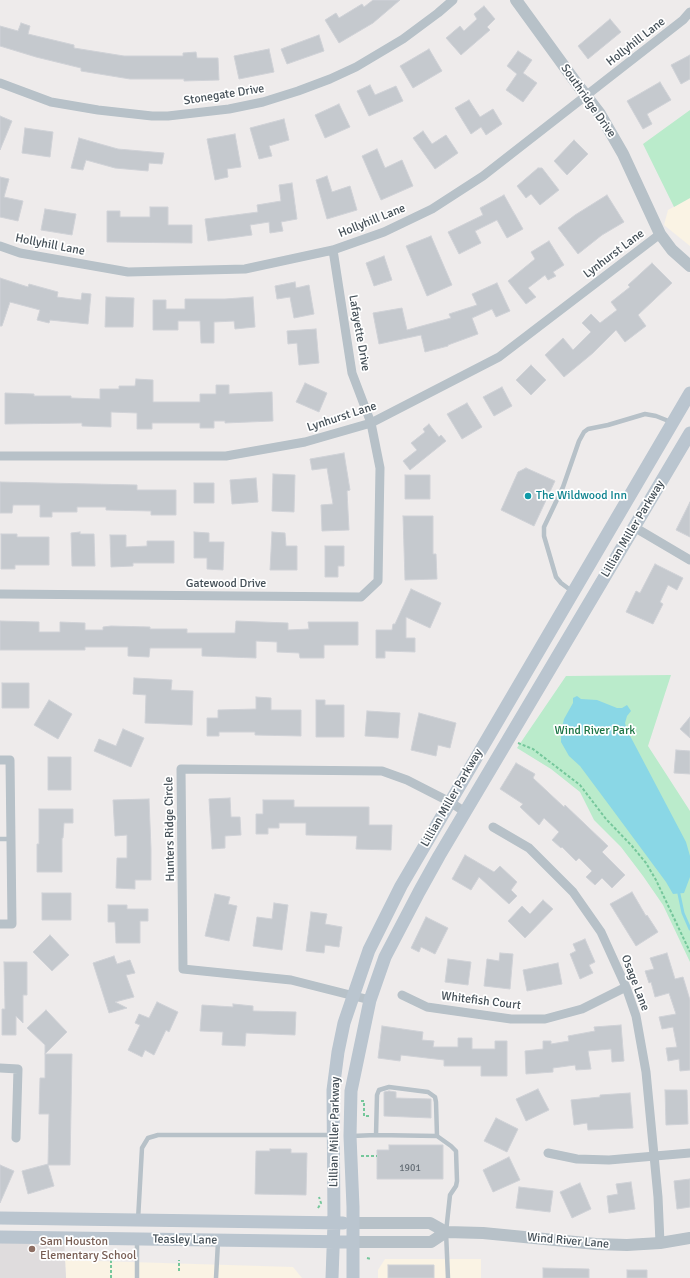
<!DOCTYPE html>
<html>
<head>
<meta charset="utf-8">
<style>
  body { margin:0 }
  canvas { display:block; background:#eeebeb }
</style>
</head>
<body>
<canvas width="690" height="1278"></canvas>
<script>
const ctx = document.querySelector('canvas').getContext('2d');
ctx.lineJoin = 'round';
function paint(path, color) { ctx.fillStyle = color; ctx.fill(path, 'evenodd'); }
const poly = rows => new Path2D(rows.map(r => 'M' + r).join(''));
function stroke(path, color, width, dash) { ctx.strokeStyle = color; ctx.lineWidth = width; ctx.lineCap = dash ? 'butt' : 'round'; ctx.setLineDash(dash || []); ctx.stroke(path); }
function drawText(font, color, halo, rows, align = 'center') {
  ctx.font = font + ' Signika,sans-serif'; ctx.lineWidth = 3.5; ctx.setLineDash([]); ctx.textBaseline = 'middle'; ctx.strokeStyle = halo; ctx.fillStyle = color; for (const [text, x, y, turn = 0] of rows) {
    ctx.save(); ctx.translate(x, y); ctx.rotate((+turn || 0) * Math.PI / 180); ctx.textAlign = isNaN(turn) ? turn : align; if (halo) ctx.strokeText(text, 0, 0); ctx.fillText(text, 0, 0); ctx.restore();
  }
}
paint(poly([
  [690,198,690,246,664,225,668,210],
  [385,1259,481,1259,481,1278,378,1278,378,1270],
  [65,1260,293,1267,302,1278,66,1278]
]), '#faf3e4');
paint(poly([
  [0,1238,64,1238,66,1278,0,1278]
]), '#dfdcdd');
paint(poly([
  [690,110,690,198,674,207,643,144],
  [671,675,648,746,690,811,690,962,663,905,643,876,621,847,594,820,580,792,551,769,517,748,566,676]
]), '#baebcb');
paint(poly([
  [577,696,581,699,597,700,617,708,622,708,627,705,631,711,627,716,625,723,627,730,686,842,690,856,690,877,684,893,673,894,666,882,612,809,580,766,569,756,561,742,561,731,564,719,573,703,573,698]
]), '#8ad7e6');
stroke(poly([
  [679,894,683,913,690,929]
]), '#8ad7e6', 3);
const building = poly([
  [373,0,400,0,373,23,339,43,325,20,336,13,339,18,362,4,364,7,373,0],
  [484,6,495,19,487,27,490,30,461,55,446,38,460,26,464,31,477,19,474,14,484,6],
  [610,19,621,32,588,59,578,46,610,19],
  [21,23,30,26,28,34,74,45,74,48,124,56,183,56,183,53,196,52,197,58,218,58,219,80,184,81,184,79,130,79,81,71,81,68,36,57,0,46,0,26,18,31,21,23],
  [319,35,324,51,287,64,281,49,319,35],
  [269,49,274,72,239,79,234,56,269,49],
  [429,49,442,71,413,88,400,66,429,49],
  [518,51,532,60,523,73,537,83,523,102,506,90,517,74,507,66,518,51],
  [690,55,690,79,681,84,671,65,690,55],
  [660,82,671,100,647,114,652,124,643,129,627,101,660,82],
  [370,85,375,95,396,86,403,101,369,116,357,91,370,85],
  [469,100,480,117,493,109,502,124,486,135,481,127,471,134,455,108,469,100],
  [339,104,350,127,325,138,315,115,339,104],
  [0,116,12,121,0,150,0,116],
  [284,119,289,140,269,146,272,156,259,159,250,128,284,119],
  [25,128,53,132,50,157,22,153,25,128],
  [423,131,432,144,446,135,458,153,435,169,413,138,423,131],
  [235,134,241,167,227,169,228,177,215,180,207,139,235,134],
  [79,138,118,149,164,153,162,164,149,163,148,171,115,168,86,160,83,170,71,168,79,138],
  [574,140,588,154,567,175,554,161,574,140],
  [377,149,385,168,402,160,413,186,381,200,362,156,377,149],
  [538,168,542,168,559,190,540,205,531,194,526,198,517,186,538,168],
  [327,176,332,192,350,186,357,210,327,219,316,180,327,176],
  [0,177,9,179,4,197,23,201,18,221,0,217,0,177],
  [292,183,297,219,281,222,283,231,270,233,269,222,250,225,252,235,208,241,205,219,258,212,257,205,281,201,279,185,292,183],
  [504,195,523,229,507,238,497,220,475,231,481,243,459,254,448,232,483,215,480,208,504,195],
  [607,195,624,222,602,235,578,254,558,228,575,215,607,195],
  [150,207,168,207,168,225,192,225,192,243,107,242,107,211,120,211,120,217,150,217,150,207],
  [45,209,76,214,72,235,41,230,45,209],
  [431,236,452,285,427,296,406,246,431,236],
  [549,241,564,265,553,272,556,276,548,280,545,275,528,288,536,297,526,304,508,281,535,259,531,252,549,241],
  [384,256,392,280,374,286,366,263,384,256],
  [652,263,672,283,638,315,646,326,625,342,616,330,593,353,564,377,545,355,563,338,573,350,591,332,582,323,591,314,600,323,617,310,611,302,630,287,628,285,652,263],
  [0,278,28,287,29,284,58,292,57,297,81,300,82,293,91,294,88,324,50,320,49,323,37,320,40,310,10,302,2,326,0,326,0,278],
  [295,282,296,288,309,285,314,314,294,318,290,297,277,299,275,286,295,282],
  [497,283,510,311,496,317,492,309,472,318,478,334,448,345,448,346,425,352,421,335,379,344,373,313,402,308,407,330,451,318,449,314,477,305,472,294,497,283],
  [106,297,134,298,133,327,105,327,106,297],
  [253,297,255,327,235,329,234,321,214,322,214,343,201,343,200,321,178,321,178,330,153,330,153,300,166,300,166,309,185,309,185,299,225,299,253,297],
  [316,329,319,363,299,365,297,343,288,344,287,331,316,329],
  [531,365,546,380,531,395,516,380,531,365],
  [136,379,153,380,153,402,200,402,200,394,216,394,216,385,229,385,229,394,272,392,273,421,225,423,225,421,214,421,214,428,200,428,200,423,152,423,152,429,137,429,137,413,111,412,111,427,82,426,82,423,5,424,5,393,34,394,34,396,71,396,71,398,100,399,100,389,119,389,119,386,135,386,136,379],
  [305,383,327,393,319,412,296,402,305,383],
  [502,387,512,406,494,416,483,397,502,387],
  [467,403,482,427,462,439,447,414,467,403],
  [429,424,439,437,441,435,446,441,410,470,403,461,417,450,411,443,425,432,423,429,429,424],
  [344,453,350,490,347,491,349,530,322,531,321,505,333,504,327,468,312,470,310,459,344,453],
  [526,468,555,481,534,526,501,510,518,472,526,468],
  [273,474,295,475,294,512,272,511,273,474],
  [405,475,430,475,430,499,405,499,405,475],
  [256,478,258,502,232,504,230,480,256,478],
  [0,482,137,485,137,490,176,490,176,515,151,515,151,511,106,510,106,507,77,507,77,512,52,512,52,517,40,517,40,505,13,505,12,513,0,513,0,482],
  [194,483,214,483,214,503,194,503,194,483],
  [690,502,690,537,676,530,690,502],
  [403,516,433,516,433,554,436,554,437,579,405,580,403,516],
  [80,532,80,534,94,534,95,566,72,566,71,533,80,532],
  [194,532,209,533,209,542,224,542,223,570,207,569,207,558,194,558,194,532],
  [272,532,285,533,286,546,297,546,297,570,270,570,272,532],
  [1,534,17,534,17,537,49,537,49,565,15,565,15,569,1,569,1,534],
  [110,535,126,535,126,547,147,546,147,541,174,541,174,563,133,563,133,566,111,567,110,535],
  [325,546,344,546,344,566,338,566,338,577,325,577,325,546],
  [655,564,683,578,677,590,668,585,660,602,663,604,653,624,626,612,636,591,640,593,655,564],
  [411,589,441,603,430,628,406,617,406,638,415,638,415,652,385,651,385,658,376,658,376,630,392,630,393,624,395,624,411,589],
  [0,621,39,622,39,632,60,632,60,622,85,623,85,630,103,630,103,627,111,626,150,627,150,629,187,629,187,633,235,633,236,621,288,623,288,630,309,629,308,622,358,622,358,645,324,645,324,658,300,658,299,653,277,652,277,642,256,641,256,658,202,656,202,648,150,648,149,657,128,656,128,647,85,647,85,650,0,650,0,621],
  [134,678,172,680,171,690,193,691,192,725,145,723,146,695,133,694,134,678],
  [2,683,29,683,29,708,2,708,2,683],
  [256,697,271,698,271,710,301,710,301,736,255,735,255,732,219,732,219,736,207,736,207,718,218,718,218,710,256,709,256,697],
  [49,700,72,714,58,739,34,725,49,700],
  [316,700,325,700,325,705,344,705,344,737,316,737,316,700],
  [367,711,400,713,398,738,365,736,367,711],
  [419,713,456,723,450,748,438,745,436,756,411,750,419,713],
  [690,717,690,738,680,729,690,717],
  [123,729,144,738,131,767,94,751,99,739,116,746,123,729],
  [676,750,690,751,690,774,674,773,676,750],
  [48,757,71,757,71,790,48,790,48,757],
  [516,763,535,774,533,778,564,807,565,805,608,846,602,852,625,875,612,888,602,878,595,885,586,877,592,871,579,858,576,861,562,847,561,848,552,840,559,832,544,818,539,825,520,807,523,804,500,789,516,763],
  [230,798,231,817,240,817,241,835,225,836,225,848,212,849,209,799,230,798],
  [149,799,151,849,151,880,135,880,135,889,116,888,117,858,127,858,127,835,115,836,113,800,149,799],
  [263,800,294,800,294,807,369,807,369,825,392,825,391,850,356,849,357,836,306,835,306,823,279,823,279,828,268,828,268,834,256,834,256,814,263,814,263,800],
  [39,809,73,809,73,823,64,823,63,838,62,838,62,872,37,872,37,844,39,844,39,809],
  [465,855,494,872,500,866,517,882,511,890,517,896,509,904,479,877,471,890,452,879,465,855],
  [632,892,646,916,647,915,658,932,636,946,610,904,632,892],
  [42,893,71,893,71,920,42,920,42,893],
  [215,894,230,897,228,904,237,906,229,941,205,936,215,894],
  [543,900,553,909,525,938,508,921,522,906,530,914,543,900],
  [274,903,288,905,282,950,253,946,257,917,272,919,274,903],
  [108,905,127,905,127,909,148,909,148,921,140,921,140,943,116,943,115,922,108,922,108,905],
  [311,912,327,914,325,924,342,927,339,947,325,945,324,953,306,951,311,912],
  [426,917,448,928,435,954,421,947,419,952,411,948,426,917],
  [50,935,69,955,52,971,33,952,50,935],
  [585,939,595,962,589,965,593,973,580,979,570,954,576,951,573,944,585,939],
  [500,953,513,954,510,989,484,986,487,959,499,961,500,953],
  [667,953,675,979,683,977,690,1000,690,1070,680,1071,679,1059,668,1061,666,1048,677,1047,673,1027,662,1029,659,1017,676,1014,669,993,655,997,651,982,649,983,645,971,654,969,650,958,667,953],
  [114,956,117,964,130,960,135,973,126,975,134,997,115,1002,127,1008,109,1013,93,963,114,956],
  [448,959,471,962,468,985,445,982,448,959],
  [4,962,27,962,27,995,23,995,23,1023,16,1016,16,1035,2,1035,2,1009,5,1009,4,962],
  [558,963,562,984,527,991,523,970,558,963],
  [157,1002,178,1012,169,1032,166,1030,154,1055,145,1050,142,1057,128,1050,140,1025,135,1023,139,1014,149,1018,157,1002],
  [233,1004,253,1006,253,1011,296,1012,295,1035,246,1033,245,1046,222,1045,223,1032,200,1031,202,1005,233,1007,233,1004],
  [46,1010,67,1032,45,1054,45,1045,27,1028,46,1010],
  [621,1025,624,1061,612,1062,611,1049,588,1051,591,1069,576,1070,575,1065,553,1068,553,1072,526,1074,525,1051,543,1049,543,1041,551,1041,551,1044,569,1041,568,1036,595,1031,594,1027,621,1025],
  [382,1026,423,1032,422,1040,434,1041,433,1047,458,1047,458,1038,472,1038,472,1049,495,1049,495,1041,507,1041,507,1076,481,1076,481,1066,444,1066,444,1060,401,1055,400,1061,378,1058,382,1026],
  [45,1054,72,1054,70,1165,48,1165,54,1186,28,1194,22,1171,48,1164,49,1114,39,1114,40,1078,45,1078,45,1054],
  [538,1089,549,1110,526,1121,516,1099,538,1089],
  [665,1090,687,1090,688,1124,666,1125,665,1090],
  [389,1091,396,1092,396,1098,431,1099,431,1118,384,1116,384,1092,389,1091],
  [630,1093,633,1128,588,1130,587,1123,574,1125,571,1100,600,1097,600,1095,630,1093],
  [496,1118,518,1129,507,1152,484,1141,496,1118],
  [389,1145,443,1145,443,1179,377,1179,377,1150,389,1150,389,1145],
  [270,1149,291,1149,291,1153,307,1153,306,1195,255,1194,256,1151,270,1151,270,1149],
  [509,1157,520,1180,493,1192,483,1170,509,1157],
  [0,1165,14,1171,0,1203,0,1165],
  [690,1179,690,1207,677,1209,674,1181,690,1179],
  [631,1182,635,1209,609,1213,607,1196,618,1194,616,1184,631,1182],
  [580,1183,591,1209,572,1218,560,1192,580,1183],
  [519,1187,553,1191,550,1212,516,1208,519,1187],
  [388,1265,434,1265,434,1278,388,1278,388,1265],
  [543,1268,589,1269,589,1278,543,1278,543,1268],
  [627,1270,647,1270,647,1278,627,1278,627,1270]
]);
paint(building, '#c5c9ce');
stroke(building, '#d0d2d7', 1);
stroke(poly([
  [518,743,533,749,580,785,606,819,632,846,646,863,656,880,690,952],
  [361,1101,364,1101,364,1116,369,1116],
  [361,1156,377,1156],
  [318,1208,321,1203,319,1197],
  [367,1258,371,1259],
  [179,1271,179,1260],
  [111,1278,111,1258]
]), '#75c79b', 2, [3, 2]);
stroke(poly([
  [573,592,561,583,556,577,544,536,544,527,563,487,579,441,584,432,588,429,608,425,645,414,656,416,671,422],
  [0,839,11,839],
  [376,1135,377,1095,379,1090,389,1087,428,1092,435,1097,436,1102,437,1136],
  [352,1136,376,1135,437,1136,451,1146,456,1151,457,1181,456,1186,450,1195,446,1232,448,1278],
  [138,1220,142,1148,148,1138,158,1135,333,1135],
  [137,1240,137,1278],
  [216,1278,218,1242]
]), '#b7c1c8', 4.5);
stroke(poly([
  [0,83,51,102,98,110,152,116,168,116,229,109,263,102,298,91,330,79,356,67,403,39,438,13,453,0],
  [0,246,20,253,128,272,245,269,333,250,384,232,432,209,483,176,683,20,690,12],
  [0,456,226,456,305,442,371,423,499,357,660,234],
  [634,527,690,560],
  [0,594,361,597,378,581,380,468,371,423,352,373,333,250],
  [0,760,10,760,12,924,0,924],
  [493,827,529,848,573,892,601,932,626,987,636,1016,646,1072,658,1197,660,1243],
  [402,995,427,1007,511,1019,545,1019,582,1009,626,987],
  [370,1000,291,980,183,969,181,769,382,771,407,780,450,802,465,812],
  [0,1068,18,1069,16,1138],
  [548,1153,577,1159,609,1160,690,1153]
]), '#b7c1c8', 9);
stroke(poly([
  [516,0,577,84,600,114,623,154,660,234,672,250,690,266],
  [352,1223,430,1223,446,1232,483,1233,596,1244,627,1245,660,1243,690,1238],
  [353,1242,431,1242,446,1232]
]), '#b7c1c8', 12);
stroke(poly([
  [0,1218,343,1223],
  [0,1237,353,1242],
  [332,1278,334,1223,333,1090,338,1052,344,1023,369,950,401,886,690,393],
  [353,1278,353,1207,350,1136,351,1091,370,1000,385,957,419,892,439,856,690,433]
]), '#bac5cf', 13);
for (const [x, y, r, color] of [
  [528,496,4,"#0f9aa8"],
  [32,1249,4,"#8d6e63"]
]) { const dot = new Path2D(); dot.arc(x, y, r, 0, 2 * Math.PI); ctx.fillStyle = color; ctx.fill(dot); stroke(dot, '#fff', 1.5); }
drawText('10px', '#656e76', null, [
  ["1901",410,1168]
]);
drawText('12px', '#455058', '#fff', [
  ["Hollyhill Lane",636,42,-38],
  ["Stonegate Drive",224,95,-9],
  ["Southridge Drive",588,101,55],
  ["Hollyhill Lane",372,221,-22],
  ["Hollyhill Lane",50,245,11],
  ["Lynhurst Lane",614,254,-37],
  ["Lafayette Drive",359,333,80],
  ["Lynhurst Lane",342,417,-18],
  ["Lillian Miller Parkway",633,529,-59],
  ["Gatewood Drive",226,584],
  ["Lillian Miller Parkway",452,798,-60],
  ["Hunters Ridge Circle",170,829,-91],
  ["Osage Lane",635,983,69],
  ["Whitefish Court",481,1001,7],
  ["Lillian Miller Parkway",335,1132,-89],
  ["Teasley Lane",185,1240,1],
  ["Wind River Lane",568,1241,5]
]);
drawText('12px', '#0d838f', '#fff', [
  ["The Wildwood Inn",536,496]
], 'left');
drawText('12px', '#1b7444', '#fff', [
  ["Wind River Park",595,731]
]);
drawText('12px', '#785e54', '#fff', [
  ["Sam Houston",40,1242],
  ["Elementary School",40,1256]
], 'left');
</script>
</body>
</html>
